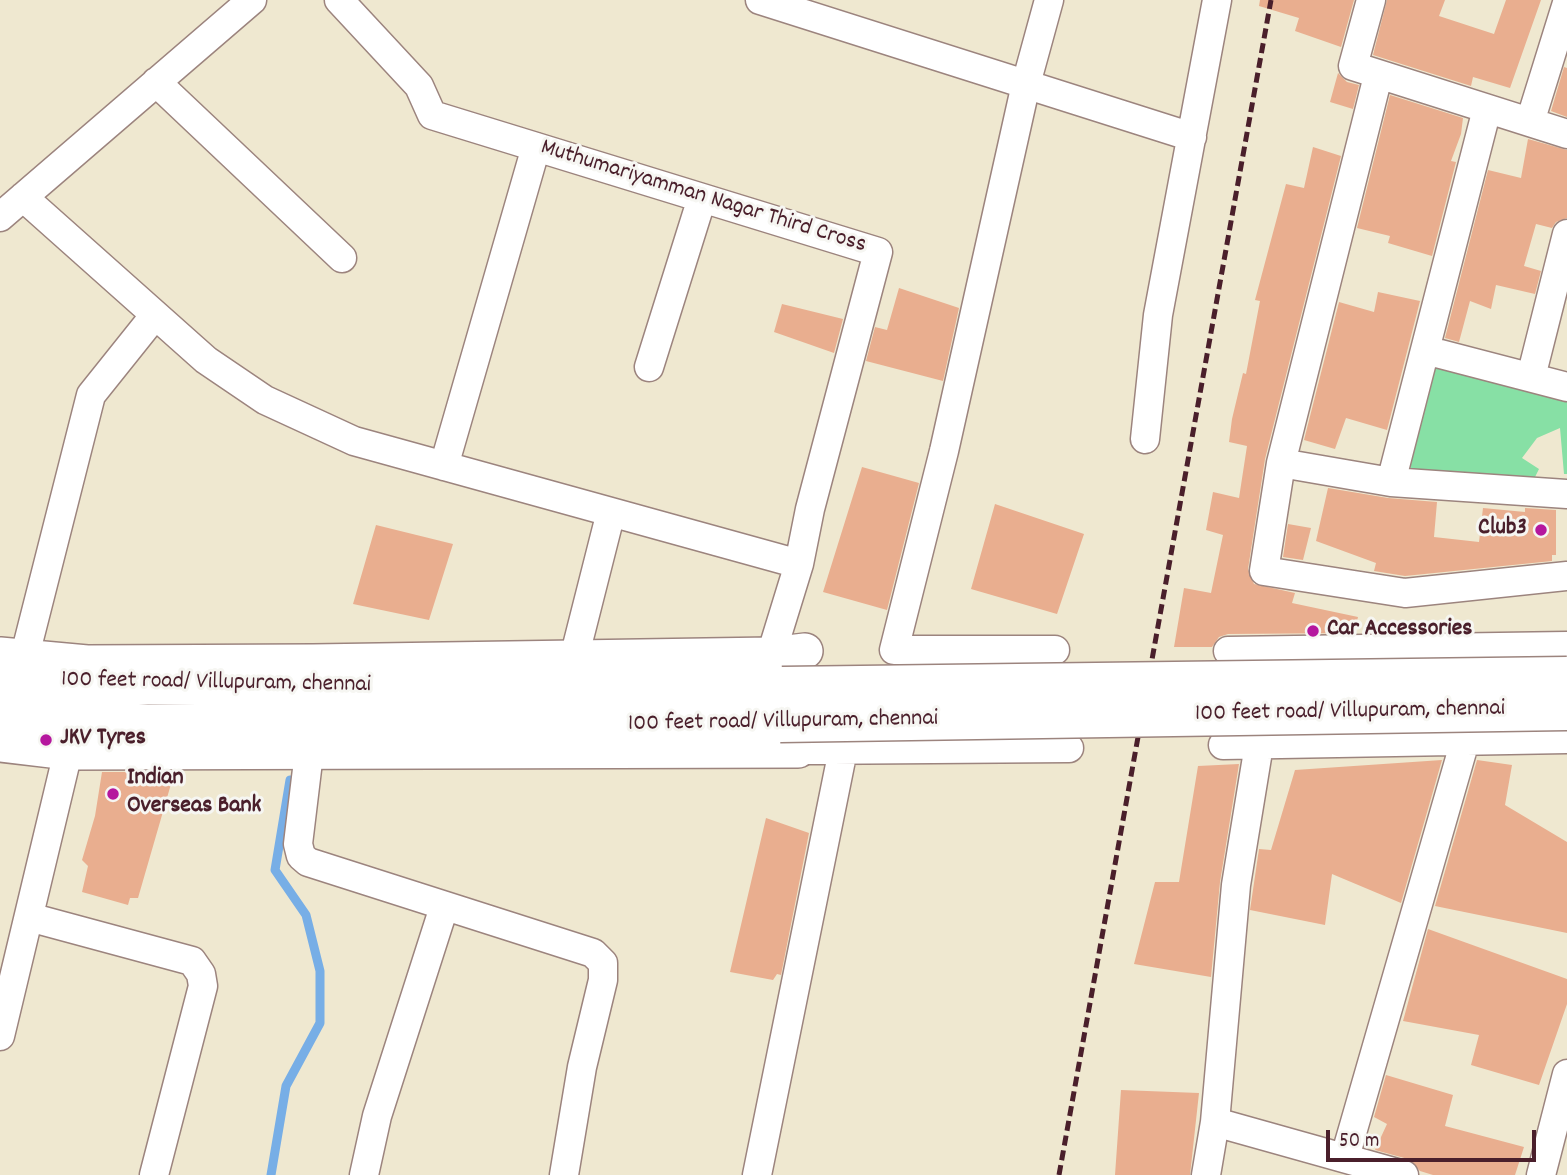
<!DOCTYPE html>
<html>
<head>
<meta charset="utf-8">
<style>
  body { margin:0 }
  #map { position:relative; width:1567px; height:1175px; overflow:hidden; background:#efe8d0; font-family:Dekko,sans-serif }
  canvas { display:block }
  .scale { position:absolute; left:1326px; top:1130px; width:210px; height:32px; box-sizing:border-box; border:4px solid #4a1f2b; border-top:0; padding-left:9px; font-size:21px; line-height:24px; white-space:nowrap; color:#4a1f2b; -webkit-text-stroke:5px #f6f6f2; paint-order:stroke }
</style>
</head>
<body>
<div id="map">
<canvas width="1567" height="1175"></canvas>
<div class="scale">50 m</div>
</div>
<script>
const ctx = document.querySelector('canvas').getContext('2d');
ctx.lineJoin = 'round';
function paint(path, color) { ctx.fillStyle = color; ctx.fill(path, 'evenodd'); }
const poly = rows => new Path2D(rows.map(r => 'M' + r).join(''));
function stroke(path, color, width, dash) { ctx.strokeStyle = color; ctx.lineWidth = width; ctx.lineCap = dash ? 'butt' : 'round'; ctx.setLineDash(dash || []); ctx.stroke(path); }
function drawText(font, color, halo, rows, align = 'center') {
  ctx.font = font + ' Dekko,sans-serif'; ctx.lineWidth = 6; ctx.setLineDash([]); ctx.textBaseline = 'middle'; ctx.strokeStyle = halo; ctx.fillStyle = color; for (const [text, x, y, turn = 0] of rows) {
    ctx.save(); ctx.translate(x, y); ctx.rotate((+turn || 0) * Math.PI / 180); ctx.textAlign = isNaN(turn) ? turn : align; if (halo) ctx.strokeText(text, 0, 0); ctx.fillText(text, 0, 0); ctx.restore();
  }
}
paint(poly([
  [1431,362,1567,399,1567,474,1564,474,1560,428,1537,438,1522,458,1539,469,1533,481,1410,469]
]), '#87e0a5');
stroke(poly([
  [271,1175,286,1086,320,1023,320,971,306,915,275,870,290,780]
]), '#77aee6', 9);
paint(poly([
  [1260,0,1354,0,1341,47,1295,31,1299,18,1259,6],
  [1387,0,1445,0,1439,16,1494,34,1506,0,1541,0,1510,88,1473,77,1471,86,1373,55],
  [1564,67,1567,68,1567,117,1551,111],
  [1338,73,1347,82,1359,85,1353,109,1330,102],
  [1390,95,1463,118,1461,134,1451,161,1456,162,1432,256,1388,243,1390,236,1357,228],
  [1528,139,1567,150,1567,218,1556,222,1552,228,1536,224,1524,266,1541,271,1535,294,1496,285,1491,309,1470,301,1459,342,1445,338,1488,170,1521,178],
  [1313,147,1341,156,1265,459,1248,569,1254,584,1295,593,1292,603,1358,617,1354,633,1228,634,1219,637,1212,647,1174,647,1184,588,1211,593,1223,535,1206,530,1213,492,1239,498,1247,446,1229,442,1232,419,1243,373,1246,374,1260,301,1255,300,1286,184,1304,188],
  [899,288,959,308,943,381,866,361,875,327,887,330],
  [1378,292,1420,301,1387,430,1346,418,1335,449,1304,440,1339,302,1374,312],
  [782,304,843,319,834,353,774,332],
  [862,467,919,483,887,610,823,592],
  [1328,488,1388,498,1437,502,1434,537,1479,542,1483,508,1525,512,1525,508,1556,510,1556,555,1552,555,1552,561,1405,576,1374,571,1376,563,1316,541],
  [995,504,1084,534,1057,614,971,589],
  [1288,524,1311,528,1303,560,1283,557],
  [376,525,453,544,429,620,353,604],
  [1442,760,1401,903,1332,874,1325,925,1250,910,1259,849,1271,850,1295,770],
  [1477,760,1512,765,1505,805,1567,842,1567,933,1435,906],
  [1239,764,1220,882,1211,977,1134,964,1155,882,1179,882,1198,766],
  [102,772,129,772,171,784,138,898,130,898,128,905,82,892,88,866,82,860,95,816],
  [766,818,809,833,781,975,777,974,773,980,730,972],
  [1428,929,1567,979,1567,1004,1539,1085,1471,1065,1479,1035,1403,1021],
  [1386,1075,1453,1095,1445,1126,1524,1147,1515,1175,1433,1175,1420,1171,1408,1159,1375,1150,1387,1124,1374,1117],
  [1121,1090,1199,1093,1190,1175,1115,1175]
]), '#e9ae8f');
const minor = poly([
  [339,0,419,86,432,115,878,252,810,509,799,564,771,655],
  [760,0,1192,137],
  [1049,0,1026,84,944,451,894,650,1055,650],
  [1371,0,1353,66,1567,134],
  [1378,76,1281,463,1264,571,1405,593,1567,576],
  [156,82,342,258],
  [1530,122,1567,3],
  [23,197,206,360,265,400,354,441,799,564],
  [0,217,252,0],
  [1425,350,1567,387],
  [649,367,702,198],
  [1531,377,1567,234],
  [1145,439,1158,315,1217,0],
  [1281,463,1391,482,1567,494],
  [444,466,536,147],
  [1391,482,1487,109],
  [1228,651,1567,646],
  [574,658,611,512],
  [24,659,91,395,155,315],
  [1223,745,1567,739],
  [798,750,1069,748],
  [309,753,298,844,301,856,308,862,593,953,603,963,603,980,582,1067,564,1175],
  [29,917,192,961,201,974,203,986,154,1175],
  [0,1036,68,752],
  [1215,1122,1404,1175],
  [1345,1157,1465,741],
  [364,1175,377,1116,444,907],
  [757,1175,843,750],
  [1206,1175,1215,1122,1236,885,1259,745],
  [1541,1175,1567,1074]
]);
const tertiary = poly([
  [0,655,87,663,313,662,771,655,805,651],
  [0,744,68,752,798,750]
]);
const trunk = poly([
  [0,678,82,685,198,686,782,686],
  [0,716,147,724,780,723]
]);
stroke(minor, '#9c847e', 31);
stroke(tertiary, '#9c847e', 38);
stroke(trunk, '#9c847e', 41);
stroke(minor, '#fff', 28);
stroke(tertiary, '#fff', 35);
stroke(trunk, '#fff', 38);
stroke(poly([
  [1059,1175,1271,0]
]), '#4a1f2b', 5, [10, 5]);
const trunkBridge = poly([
  [782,686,1567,676],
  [780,723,1567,711]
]);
stroke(trunkBridge, '#9c847e', 41, []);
stroke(trunkBridge, '#fff', 38);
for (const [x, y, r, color] of [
  [1541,530,7,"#b5179e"],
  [1313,631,7,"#b5179e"],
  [46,740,7,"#b5179e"],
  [113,794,7,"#b5179e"]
]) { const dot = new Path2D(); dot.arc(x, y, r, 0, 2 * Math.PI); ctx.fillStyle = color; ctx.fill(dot); stroke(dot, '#f6f6f2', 2.5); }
drawText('24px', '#4a1f2b', '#f6f6f2', [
  ["Muthumariyamman Nagar Third Cross",703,198,17],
  ["100 feet road/ Villupuram, chennai",216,684,1],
  ["100 feet road/ Villupuram, chennai",1350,713,-1],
  ["100 feet road/ Villupuram, chennai",783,723,-1]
]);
drawText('bold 24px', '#4a1f2b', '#f6f6f2', [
  ["Club3",1527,530,"right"],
  ["Car Accessories",1327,631],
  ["JKV Tyres",60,740],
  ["Indian",127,780],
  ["Overseas Bank",127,808]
], 'left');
</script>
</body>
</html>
